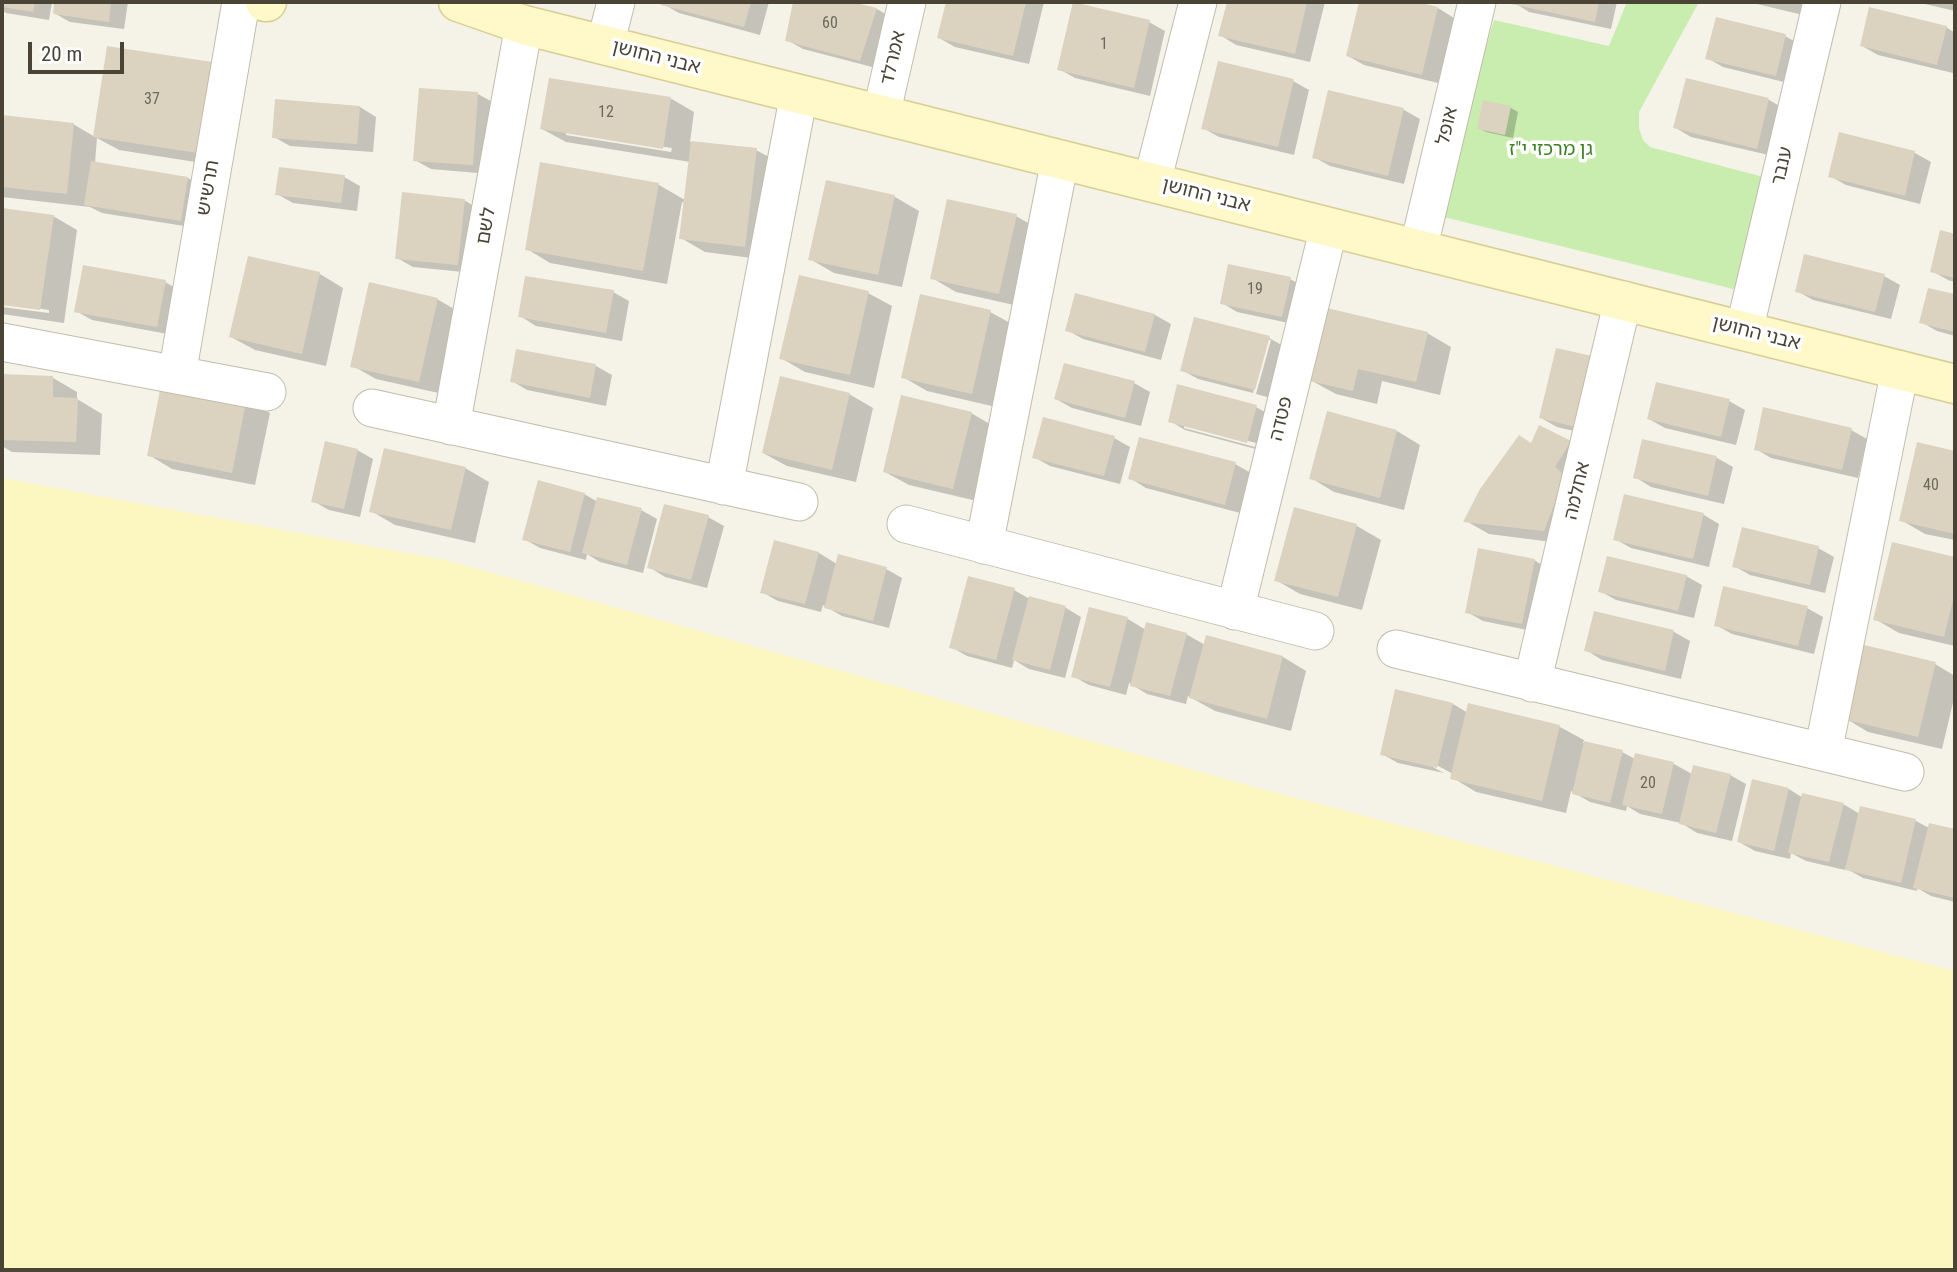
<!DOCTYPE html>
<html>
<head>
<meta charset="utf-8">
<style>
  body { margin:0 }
  #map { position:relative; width:1957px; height:1272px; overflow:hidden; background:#f5f3e8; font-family:"Roboto Condensed",sans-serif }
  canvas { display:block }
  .frame { position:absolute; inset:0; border:4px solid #494436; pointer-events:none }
  .scale { position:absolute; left:28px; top:42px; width:96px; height:32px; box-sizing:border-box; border:4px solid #494436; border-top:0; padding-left:9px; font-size:21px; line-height:24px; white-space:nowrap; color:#494436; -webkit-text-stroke:5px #fff; paint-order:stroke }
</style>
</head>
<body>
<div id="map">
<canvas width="1957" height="1272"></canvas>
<div class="frame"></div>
<div class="scale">20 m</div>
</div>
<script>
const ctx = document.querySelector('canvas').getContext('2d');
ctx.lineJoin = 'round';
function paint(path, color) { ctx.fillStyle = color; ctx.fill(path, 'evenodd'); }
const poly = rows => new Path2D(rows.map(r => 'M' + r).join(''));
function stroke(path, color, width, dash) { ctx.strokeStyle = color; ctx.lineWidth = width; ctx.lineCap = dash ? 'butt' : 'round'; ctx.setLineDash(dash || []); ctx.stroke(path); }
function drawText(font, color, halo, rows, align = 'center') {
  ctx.font = font + ' "Roboto Condensed","Noto Sans Hebrew",sans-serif'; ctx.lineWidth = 7; ctx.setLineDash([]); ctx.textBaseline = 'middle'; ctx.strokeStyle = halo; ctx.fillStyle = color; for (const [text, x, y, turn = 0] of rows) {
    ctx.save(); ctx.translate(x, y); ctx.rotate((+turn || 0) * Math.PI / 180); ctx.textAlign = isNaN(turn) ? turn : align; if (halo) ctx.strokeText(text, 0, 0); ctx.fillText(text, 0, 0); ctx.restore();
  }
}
paint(poly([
  [1627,2,1699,2,1639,112,1639,128,1643,140,1650,147,1767,178,1741,291,1436,215,1494,20,1609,46]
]), '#c9edae');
paint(poly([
  [2,478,450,561,1247,785,1955,971,1955,1270,2,1270]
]), '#fcf6c1');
paint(poly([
  [2,2,52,2,49,20,6,13,2,10],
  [56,2,128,2,124,29,70,22,54,13],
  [664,2,769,2,760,35,679,13,663,4],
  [795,2,845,2,877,9,892,18,876,68,803,49,787,40],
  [948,2,1044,2,1029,64,955,47,939,38],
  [1228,2,1325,2,1310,62,1236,45,1220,35],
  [1361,2,1410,2,1438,8,1454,18,1438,83,1364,65,1348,56],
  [1513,2,1617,2,1611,29,1529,12],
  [1752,2,1811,2,1807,16,1757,4],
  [1916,2,1955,2,1955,11],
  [1149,22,1165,31,1150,96,1075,78,1059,69],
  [1946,27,1955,33,1955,64,1953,73,1878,55,1862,46],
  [1785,36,1801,45,1792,84,1723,67,1707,58],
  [211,63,235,77,221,166,119,150,97,138,95,163,188,178,203,187,197,228,102,213,90,207,2,197,2,117,73,124,95,137],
  [1687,80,1769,100,1785,109,1773,156,1691,137,1676,128],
  [1293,81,1309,90,1294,155,1219,137,1203,128],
  [420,90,478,94,494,103,489,174,431,169,415,160],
  [1329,92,1404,110,1420,119,1404,184,1330,166,1314,157],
  [670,98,694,112,690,142,756,150,780,163,768,260,705,252,681,238,685,203,682,202,667,284,550,263,527,249,541,164,659,185,685,200,690,162,566,142,542,129],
  [566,132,672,148,671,152,566,135],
  [277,101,360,107,376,117,373,152,290,146,274,137],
  [1511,108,1518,112,1513,138,1486,132,1479,128],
  [1840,134,1915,153,1931,162,1920,204,1846,185,1830,176],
  [344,177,360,186,357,211,293,203,277,194],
  [827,182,895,197,919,211,902,287,834,273,810,259],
  [464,200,480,210,474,273,413,267,397,258],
  [2,209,53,216,77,230,64,323,2,314,2,307,49,313,49,310,2,303],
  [1016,216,1040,230,1023,307,956,292,932,278],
  [1942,232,1955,236,1955,282,1948,280,1932,271],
  [320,274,343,288,326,366,255,350,231,337],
  [1884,276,1900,285,1891,319,1813,300,1797,291],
  [1290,279,1306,288,1298,325,1237,312,1222,303],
  [165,282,181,291,173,335,92,320,76,311],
  [1929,290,1955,296,1955,336,1937,331,1921,322],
  [613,292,629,301,622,341,536,326,520,316],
  [868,293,892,306,874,388,805,372,781,358],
  [1076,295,1155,315,1171,324,1161,360,1083,339,1067,330],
  [437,299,461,313,443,394,376,379,353,366],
  [990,312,1014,325,996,407,927,391,903,377],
  [1427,333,1451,347,1440,395,1382,381,1377,404,1336,394,1312,381],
  [1269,338,1285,347,1271,398,1256,394,1271,340,1267,340,1253,393,1198,379,1182,370],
  [1558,350,1599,437,1557,427,1541,418],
  [518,351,596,366,612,375,606,406,527,390,512,381],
  [2,376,53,378,77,392,77,399,102,414,100,455,12,452,2,446],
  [1134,383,1150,392,1141,426,1072,408,1056,399],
  [849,394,873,408,856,482,787,466,763,453],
  [246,399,270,413,255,485,172,469,149,455],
  [1729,401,1745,410,1736,445,1665,428,1649,419],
  [1256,407,1272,416,1263,451,1185,430,1170,421],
  [1184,424,1256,443,1255,447,1184,428],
  [971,413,995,427,977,501,909,485,885,472],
  [1851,430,1867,439,1858,478,1771,458,1756,449],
  [1397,431,1420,445,1404,510,1334,492,1311,478],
  [1114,438,1130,447,1120,484,1050,466,1034,457],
  [1644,441,1717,458,1733,467,1724,504,1651,487,1635,477],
  [1570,442,1594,456,1568,544,1489,534,1466,521,1532,445],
  [1919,444,1955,453,1955,540,1925,534,1901,520],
  [357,450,373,459,360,517,329,510,313,501],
  [1235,464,1251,473,1240,513,1146,488,1130,478],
  [465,468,489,482,475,543,395,525,371,511],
  [584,494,598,502,599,499,641,510,657,519,643,573,600,562,587,554,586,560,540,548,524,539],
  [1626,496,1704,515,1719,524,1709,567,1631,548,1615,539],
  [1295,509,1357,526,1381,540,1362,610,1300,594,1276,580],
  [708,517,724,526,707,588,665,577,649,567],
  [775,542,819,553,837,564,886,569,902,578,889,628,842,616,823,605,821,612,778,601,762,592],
  [1894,544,1955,559,1955,646,1899,633,1875,619],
  [1818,548,1834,557,1825,593,1750,575,1734,566],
  [1534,560,1550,570,1537,632,1483,621,1467,612],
  [1686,576,1702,585,1694,618,1616,600,1600,591],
  [969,578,1014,590,1028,598,1066,608,1081,617,1065,678,1029,669,1014,660,1012,668,967,656,951,647],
  [1807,608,1823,617,1814,654,1732,634,1716,625],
  [1091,610,1128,619,1146,630,1186,634,1205,645,1283,657,1306,671,1291,731,1215,711,1188,696,1186,704,1147,694,1129,683,1126,695,1089,685,1073,676],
  [1595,613,1674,632,1690,641,1681,679,1602,660,1586,650],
  [1935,664,1955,676,1955,694,1942,749,1868,732,1845,718],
  [1453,704,1468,713,1470,705,1560,727,1584,740,1583,743,1622,752,1635,759,1636,755,1674,764,1692,774,1730,775,1746,784,1732,841,1697,833,1681,823,1640,814,1627,806,1626,811,1590,802,1571,791,1566,813,1476,792,1453,778,1453,774,1431,762,1429,765,1444,773,1398,763,1382,754],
  [1789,789,1803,798,1843,804,1860,814,1862,808,1916,821,1929,828,1930,825,1955,831,1955,902,1931,896,1917,888,1917,891,1863,878,1845,868,1845,870,1806,861,1791,853,1790,859,1755,851,1739,842]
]), '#0003');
paint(poly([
  [2,2,35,2,33,12,2,7],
  [54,2,111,2,109,22,53,14],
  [662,2,751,2,744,27,661,5],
  [793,2,852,2,877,8,860,61,785,41],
  [946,2,1026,2,1013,56,937,38],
  [1073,2,1150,20,1134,88,1057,70],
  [1227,2,1307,2,1295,54,1218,36],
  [1359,2,1417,2,1438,7,1422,75,1346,56],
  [1511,2,1599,2,1595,22,1511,4],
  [1869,7,1947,26,1937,65,1860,46],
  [1716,17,1786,34,1776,76,1705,59],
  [107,46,212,62,198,153,93,137],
  [1218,61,1294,79,1278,147,1201,129],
  [549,78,671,97,663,149,540,129],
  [1686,78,1769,98,1757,149,1673,128],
  [419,88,478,92,473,165,413,161],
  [1328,90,1404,108,1388,176,1312,158],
  [275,99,360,106,357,144,272,138],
  [1483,100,1511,106,1505,135,1477,129],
  [2,115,74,123,67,194,2,187],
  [1839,132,1915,151,1905,196,1828,177],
  [691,141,757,148,745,247,679,239],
  [91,161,188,177,181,221,84,205],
  [540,162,659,183,643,271,525,250],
  [279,167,345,175,341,203,275,195],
  [826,180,895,195,878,275,808,260],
  [402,192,465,199,458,265,395,259],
  [947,199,1017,214,999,294,930,279],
  [2,208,54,215,40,310,2,305],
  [1940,230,1955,234,1955,278,1930,272],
  [1804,254,1885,274,1875,312,1795,292],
  [248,256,320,272,302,354,229,337],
  [1228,264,1291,277,1282,317,1220,304],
  [83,265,166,280,157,327,74,312],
  [799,275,869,291,850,375,779,359],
  [525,276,614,290,606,333,518,317],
  [369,282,438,298,419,382,350,367],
  [1928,288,1955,294,1955,332,1919,323],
  [1075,293,1155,314,1145,352,1065,331],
  [920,294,991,310,972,394,901,378],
  [1327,308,1428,332,1416,382,1358,369,1353,391,1310,381],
  [1194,317,1270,336,1255,390,1180,371],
  [1556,348,1601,358,1584,429,1539,418],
  [516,349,596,364,590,398,510,382],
  [1064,363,1135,381,1125,418,1054,399],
  [2,374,53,376,53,397,78,398,76,442,2,440],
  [780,376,850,393,832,470,762,453],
  [162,380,247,397,232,473,147,456],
  [1656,382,1730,399,1721,437,1647,419],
  [1177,384,1257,405,1247,443,1168,422],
  [901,395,972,412,953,489,883,472],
  [1763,407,1852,428,1842,470,1754,450],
  [1327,411,1397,430,1380,498,1309,479],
  [1043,417,1115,436,1104,476,1032,458],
  [1539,425,1571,441,1555,467,1565,476,1544,531,1463,522,1480,489,1519,435,1531,443],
  [1139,437,1236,462,1225,505,1128,479],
  [1642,439,1717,456,1708,496,1633,478],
  [325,441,358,449,344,509,311,502],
  [1917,442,1955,451,1955,534,1899,521],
  [384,448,466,467,451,530,369,512],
  [538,480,585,493,570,552,522,540],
  [1624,494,1704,513,1693,559,1613,540],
  [597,497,642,508,627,565,582,553],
  [664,504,709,515,691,580,647,568],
  [1294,507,1357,524,1338,597,1274,581],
  [1742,527,1819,546,1810,585,1732,567],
  [774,540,819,552,805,604,760,593],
  [1892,542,1955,557,1955,592,1944,637,1873,620],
  [1478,548,1535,559,1522,624,1465,613],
  [838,554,887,567,873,621,824,608],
  [1607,556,1687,575,1678,611,1598,592],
  [968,576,1015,588,996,660,949,648],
  [1723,586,1808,606,1798,646,1714,626],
  [1029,596,1066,606,1050,670,1012,660],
  [1089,607,1128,617,1110,687,1071,677],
  [1594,611,1674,630,1665,671,1584,651],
  [1146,622,1187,633,1170,696,1130,686],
  [1206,635,1283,656,1267,719,1189,698],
  [1860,644,1936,662,1918,737,1843,719],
  [1395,689,1453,703,1437,768,1380,755],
  [1468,703,1560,725,1542,801,1450,779],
  [1584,741,1623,750,1610,803,1572,794],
  [1635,753,1674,762,1662,814,1622,805],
  [1693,765,1731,774,1716,833,1679,824],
  [1752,779,1789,788,1774,851,1737,842],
  [1802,793,1844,803,1829,862,1788,853],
  [1860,806,1916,819,1901,883,1845,870],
  [1929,823,1955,829,1955,898,1913,888]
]), '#dbd3bf');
const street = poly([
  [605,45,616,2],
  [881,115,907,2],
  [1152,182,1198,2],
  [1418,250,1477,2],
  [1744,331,1822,2],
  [2,342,267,392],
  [177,375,241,2],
  [372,408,799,502],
  [451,426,524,25],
  [724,486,799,94],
  [906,524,1315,631],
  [984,545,1060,160],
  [1235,611,1329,227],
  [1396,649,1905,772],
  [1532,683,1623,300],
  [1823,752,1900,370]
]);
const secondary = poly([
  [265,2,267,2],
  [458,2,524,25,1955,384]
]);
stroke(street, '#c2bcaa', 39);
stroke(secondary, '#d9ce94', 41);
stroke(street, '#fff', 37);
stroke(secondary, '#fff8c8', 38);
drawText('16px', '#6e6858', null, [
  ["60",830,24],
  ["1",1104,45],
  ["37",152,100],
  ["12",606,113],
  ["19",1255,290],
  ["40",1931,486],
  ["20",1648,784]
]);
drawText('19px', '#494436', '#fff', [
  ["אבני החושן",656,58,14],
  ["אמרלד",894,58,-77],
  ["אופל",1448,126,-77],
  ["ענבר",1783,166,-77],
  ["תרשיש",209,188,-80],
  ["אבני החושן",1206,196,14],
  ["לשם",487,226,-80],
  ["אבני החושן",1756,334,14],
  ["פטדה",1282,419,-76],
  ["אחלמה",1578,491,-77]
]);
drawText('19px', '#3c8123', '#fff', [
  ["גן מרכזי י\"ז",1551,150]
]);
</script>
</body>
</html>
